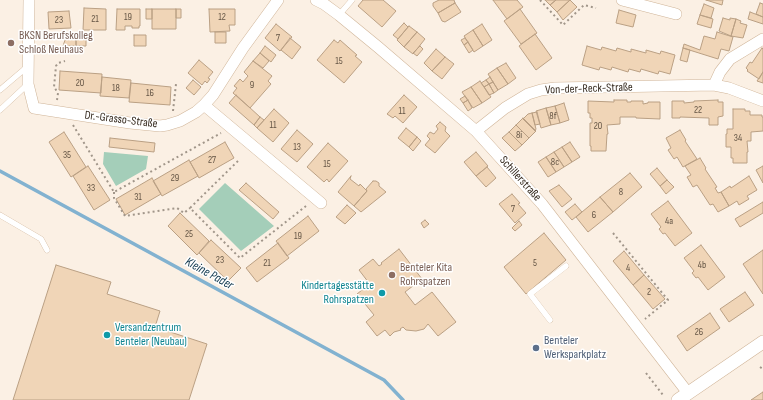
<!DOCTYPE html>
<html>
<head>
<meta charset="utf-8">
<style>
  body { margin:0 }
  canvas { display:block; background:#fbf0e4 }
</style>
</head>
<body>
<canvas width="763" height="400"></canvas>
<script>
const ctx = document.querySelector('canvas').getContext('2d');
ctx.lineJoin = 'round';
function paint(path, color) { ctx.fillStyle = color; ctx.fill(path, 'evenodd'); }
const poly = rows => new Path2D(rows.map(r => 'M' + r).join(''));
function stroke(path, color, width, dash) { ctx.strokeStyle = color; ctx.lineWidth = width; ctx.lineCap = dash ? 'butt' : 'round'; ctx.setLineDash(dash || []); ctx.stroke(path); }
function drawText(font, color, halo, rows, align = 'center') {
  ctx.font = font + ' "Sofia Sans Condensed",sans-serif'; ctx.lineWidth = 3; ctx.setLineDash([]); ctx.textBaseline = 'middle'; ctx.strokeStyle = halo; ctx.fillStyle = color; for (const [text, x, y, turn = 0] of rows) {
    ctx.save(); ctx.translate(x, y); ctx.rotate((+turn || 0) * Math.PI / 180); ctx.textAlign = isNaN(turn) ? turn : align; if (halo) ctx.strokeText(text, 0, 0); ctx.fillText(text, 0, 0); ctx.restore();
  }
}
paint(poly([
  [104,152,148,156,146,169,116,186,103,164],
  [225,183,274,226,241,251,199,209]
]), '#a4ceb9');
stroke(poly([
  [0,171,384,380,403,400]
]), '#82b2d0', 3.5);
const building = poly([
  [363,0,383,0,396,11,382,27,358,6,363,0],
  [439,0,454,0,455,3,438,13,433,6,433,3,439,0],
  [493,0,517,0,523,7,507,19,493,0],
  [545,0,556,0,550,5,545,0],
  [556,0,570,0,557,12,550,5,556,0],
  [570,0,577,7,563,20,557,12,570,0],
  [706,0,723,0,722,5,706,0],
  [455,3,461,12,445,22,442,21,438,13,455,3],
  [760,3,763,4,763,17,756,14,760,3],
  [704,4,714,8,711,18,700,15,704,4],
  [84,8,106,9,106,30,83,30,84,8],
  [117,9,140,9,140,26,139,26,139,28,132,28,132,26,125,26,125,30,116,30,117,9],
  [146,9,152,9,152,19,146,19,146,9],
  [152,9,176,9,176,29,152,29,152,9],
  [176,9,181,9,181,18,176,18,176,9],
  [209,9,235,9,235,25,229,25,230,31,210,32,209,9],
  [520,9,537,33,521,44,504,21,520,9],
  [619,10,636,15,633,27,616,23,619,10],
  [69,11,71,28,49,29,48,12,69,11],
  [750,12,763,17,763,24,748,19,750,12],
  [700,15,713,19,711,28,697,24,700,15],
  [723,18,730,20,730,18,736,19,731,36,719,31,723,18],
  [736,19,741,21,740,23,747,25,743,38,731,36,736,19],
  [404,23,408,27,398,39,393,35,404,23],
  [276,24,292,37,280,51,265,38,276,24],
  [482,24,492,40,483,46,473,30,482,24],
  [409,26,417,32,404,47,397,40,409,26],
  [473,30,483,46,474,52,464,36,473,30],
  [215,32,226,32,226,43,215,43,215,32],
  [417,32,425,39,413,54,404,47,417,32],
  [717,32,733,37,729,51,721,49,718,59,683,48,684,44,700,50,704,36,715,39,717,32],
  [535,34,552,58,536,70,519,46,535,34],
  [134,35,146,35,146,46,134,46,134,35],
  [66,37,76,37,76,46,63,46,66,37],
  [76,37,86,37,86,46,76,46,76,37],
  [290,38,301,47,292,59,281,50,290,38],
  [465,38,468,42,464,45,461,40,465,38],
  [334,40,338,43,340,40,357,55,355,56,362,62,344,83,317,60,334,40],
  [468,42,473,50,469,53,464,45,468,42],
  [265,46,276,55,271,62,260,53,265,46],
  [420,46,423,49,417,56,413,53,420,46],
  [587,46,601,50,602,47,616,51,617,48,631,52,631,49,646,53,646,50,660,54,661,51,675,55,670,74,659,71,658,74,641,69,640,72,629,69,628,72,612,67,611,70,600,67,599,70,582,65,587,46],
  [683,48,690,50,687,62,680,60,683,48],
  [762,48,763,49,763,72,759,79,747,71,748,70,746,68,750,62,752,63,762,48],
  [436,49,445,57,432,71,424,63,436,49],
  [260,53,269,61,263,68,253,61,260,53],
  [445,57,454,64,442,79,432,71,445,57],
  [199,60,213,72,208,78,210,79,207,83,205,81,202,85,188,73,199,60],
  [253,61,272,76,268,81,271,84,250,108,233,93,237,88,234,86,240,79,243,82,248,76,244,72,253,61],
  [506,63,516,78,508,84,497,68,506,63],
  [497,68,508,84,498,90,488,74,497,68],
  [60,71,102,74,101,93,59,90,60,71],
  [763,72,763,83,757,81,763,72],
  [102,77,131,80,129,98,100,96,102,77],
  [490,77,493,82,489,84,486,80,490,77],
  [193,80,201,87,194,95,186,88,193,80],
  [486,80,489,84,484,87,481,83,486,80],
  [480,81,491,97,482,103,471,87,480,81],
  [493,82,498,90,494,93,489,84,493,82],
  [131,83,171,87,170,105,129,102,131,83],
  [489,84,494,93,489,95,484,87,489,84],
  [471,87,482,103,473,108,462,92,471,87],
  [236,95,260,117,254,125,229,103,236,95],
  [404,95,417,107,403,123,395,116,393,118,387,114,404,95],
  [465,96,468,100,463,103,460,99,465,96],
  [468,100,472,108,468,111,463,103,468,100],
  [614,100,627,100,627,102,631,102,631,101,643,101,643,104,648,103,648,102,660,102,660,119,636,118,636,117,620,117,620,124,607,125,608,134,607,134,606,151,591,151,591,146,590,146,590,123,592,123,592,118,590,118,590,113,588,113,588,101,614,102,614,100],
  [718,100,718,102,723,102,723,116,718,117,718,125,709,125,709,118,680,117,680,118,672,118,672,101,684,101,684,103,694,102,694,101,718,100],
  [564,103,569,120,560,123,555,106,564,103],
  [555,106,560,123,551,125,546,108,555,106],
  [546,108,551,125,541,128,536,111,546,108],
  [274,109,289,123,273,142,257,128,274,109],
  [733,109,745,109,745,111,750,111,750,115,762,115,762,117,763,117,763,131,751,132,751,141,747,141,748,152,747,152,747,163,733,163,733,158,731,158,731,147,726,147,726,134,727,134,727,129,733,129,733,109],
  [537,112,540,124,535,125,532,113,537,112],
  [532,113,536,129,535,131,523,119,528,114,532,113],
  [260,117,264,120,257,128,254,125,260,117],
  [523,118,536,131,529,138,516,125,523,118],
  [440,122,446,127,445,131,450,136,435,153,425,145,430,139,427,136,430,132,434,134,438,129,436,126,440,122],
  [516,125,529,138,522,145,509,132,516,125],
  [406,128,417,137,409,147,398,138,406,128],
  [297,130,313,144,297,162,281,149,297,130],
  [680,130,686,140,685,141,697,159,683,167,677,157,674,159,668,150,671,148,666,138,680,130],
  [64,132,86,167,71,177,49,142,64,132],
  [509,132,522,145,515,151,502,138,509,132],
  [417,137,421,141,413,151,409,147,417,137],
  [110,138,155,143,154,152,109,147,110,138],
  [225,142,234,158,199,178,190,162,225,142],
  [570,142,580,157,572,162,562,147,570,142],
  [328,143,348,161,329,182,327,179,324,182,307,167,328,143],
  [562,147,572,162,564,167,554,152,562,147],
  [476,152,488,166,476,176,464,162,476,152],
  [554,152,564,167,556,172,546,157,554,152],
  [546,157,556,172,548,177,538,162,546,157],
  [700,158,706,168,705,169,717,187,715,188,718,193,721,192,729,206,718,212,713,204,710,205,697,185,693,187,687,177,691,175,685,166,700,158],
  [189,160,198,176,162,196,153,181,189,160],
  [88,166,110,200,94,210,73,176,88,166],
  [763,166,763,183,756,170,763,166],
  [487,167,496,178,486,187,476,176,487,167],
  [657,168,667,180,660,186,650,174,657,168],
  [630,173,642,187,613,212,600,197,630,173],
  [351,176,350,179,359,186,360,184,367,191,354,206,338,192,351,176],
  [749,176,757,190,747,196,749,199,739,205,737,201,729,206,721,192,730,186,731,188,749,176],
  [152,178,161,194,125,215,116,199,152,178],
  [667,180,674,187,666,194,660,186,667,180],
  [373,181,376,181,379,183,379,186,386,192,361,212,354,206,367,191,366,189,373,181],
  [246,183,279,212,273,219,239,190,246,183],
  [559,185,572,199,562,207,549,191,559,185],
  [512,194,520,203,518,204,526,213,515,223,499,204,512,194],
  [600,197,613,212,588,232,576,217,600,197],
  [668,201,692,233,675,246,665,233,663,234,659,229,661,227,651,214,668,201],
  [763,202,763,213,740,227,735,219,763,202],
  [575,204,582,212,572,220,565,212,575,204],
  [347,205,356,213,345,224,336,217,347,205],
  [180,213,209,241,197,255,168,226,180,213],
  [308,216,319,231,287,256,276,241,308,216],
  [425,220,429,224,424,228,421,223,425,220],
  [519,221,522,225,515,231,512,228,519,221],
  [544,233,566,260,526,294,504,267,544,233],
  [211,240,241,268,228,281,199,253,211,240],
  [278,243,289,258,257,282,246,268,278,243],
  [701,245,725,277,708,290,698,277,696,278,692,273,694,271,684,258,701,245],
  [399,249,422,279,405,292,415,305,432,292,456,322,438,336,428,324,424,329,416,331,406,330,403,327,400,329,401,330,394,332,390,336,385,330,377,336,366,322,374,315,357,294,367,286,369,289,372,287,359,270,373,259,379,266,382,264,381,263,399,249],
  [763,250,763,294,743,264,763,250],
  [624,251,644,275,633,285,613,261,624,251],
  [56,265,111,282,107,294,160,311,155,327,207,344,189,400,13,400,56,265],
  [644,275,665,299,653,309,633,285,644,275],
  [745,292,754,305,729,322,720,309,745,292],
  [710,313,720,328,687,351,677,336,710,313],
  [763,392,763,400,751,400,763,392]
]);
paint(building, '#f0d5b7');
stroke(building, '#baa084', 1);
const service = poly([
  [339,15,352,0],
  [0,90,27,67],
  [0,110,28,84],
  [0,215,41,239,47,250],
  [550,320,530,294,566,266]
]);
const minor = poly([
  [29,0,28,84,34,108,130,123,160,126,167,125,180,121,196,112,204,105,213,95,243,48,278,0],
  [316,0,324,4,339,15,378,47,476,131,542,204,688,393],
  [622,0,676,14],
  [714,85,720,72,730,59,763,39],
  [204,105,321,203],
  [476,131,505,108,528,94,541,90,555,88,714,85,729,88,763,101]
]);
const tertiary = poly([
  [678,400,763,342]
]);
stroke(service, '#d0b599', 6);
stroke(minor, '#d0b599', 12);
stroke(tertiary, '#d0b599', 14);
stroke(poly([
  [540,0,563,25,584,5,596,8],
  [57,100,58,93,54,87,56,66,58,63,65,61],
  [173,111,176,84],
  [73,125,114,192,221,133],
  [238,161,190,208,240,258,306,206],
  [114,192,114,198,125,216,177,208,184,213,190,208],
  [613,233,668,300,645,319],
  [760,367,763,369],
  [646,373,663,395]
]), '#a1968a', 2, [2, 3]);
stroke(service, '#fff', 5.5);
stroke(minor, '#fff', 11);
stroke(tertiary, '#fff', 13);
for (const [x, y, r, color] of [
  [11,43,4,"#8d6e63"],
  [392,275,4,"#8d6e63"],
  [382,293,4,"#0f9aa8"],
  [107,335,4,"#0f9aa8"],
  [536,348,4,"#5c6f8a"]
]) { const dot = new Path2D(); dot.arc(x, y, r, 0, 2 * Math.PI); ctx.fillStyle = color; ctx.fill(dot); stroke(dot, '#fff', 1.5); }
drawText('10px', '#635444', null, [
  ["19",128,17],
  ["12",222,17],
  ["21",95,19],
  ["23",59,20],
  ["7",278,38],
  ["15",339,61],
  ["20",80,83],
  ["9",252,85],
  ["18",116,88],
  ["16",150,93],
  ["22",698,110],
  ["11",402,111],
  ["8f",553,116],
  ["11",273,125],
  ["20",598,126],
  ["8i",519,135],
  ["34",738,138],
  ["13",297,147],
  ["35",67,155],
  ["27",212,160],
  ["8c",555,162],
  ["15",327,164],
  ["29",175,178],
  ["33",91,188],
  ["8",621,192],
  ["31",138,197],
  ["7",513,209],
  ["6",594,215],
  ["4a",669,221],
  ["25",189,234],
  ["19",298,236],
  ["23",220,260],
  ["21",267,263],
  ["5",535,263],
  ["4b",702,265],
  ["4",628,268],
  ["2",649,292],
  ["26",699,332]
]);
drawText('12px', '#785e54', '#fff', [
  ["BKSN Berufskolleg",19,36],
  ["Schloß Neuhaus",19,50],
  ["Benteler Kita",400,268],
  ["Rohrspatzen",400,282]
], 'left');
drawText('12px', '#34291e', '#fff', [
  ["Von-der-Reck-Straße",589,89,-2],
  ["Dr.-Grasso-Straße",121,120,7],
  ["Schillerstraße",520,179,48]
]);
drawText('12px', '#0d838f', '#fff', [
  ["Kindertagesstätte",374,286],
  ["Rohrspatzen",374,300],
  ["Versandzentrum",115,328,"left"],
  ["Benteler (Neubau)",115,342,"left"]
], 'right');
drawText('12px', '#4e5e75', '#fff', [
  ["Benteler",544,341],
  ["Werksparkplatz",544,355]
], 'left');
drawText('italic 13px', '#10384e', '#fff', [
  ["Kleine Pader",209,274,29]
]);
</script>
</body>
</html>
